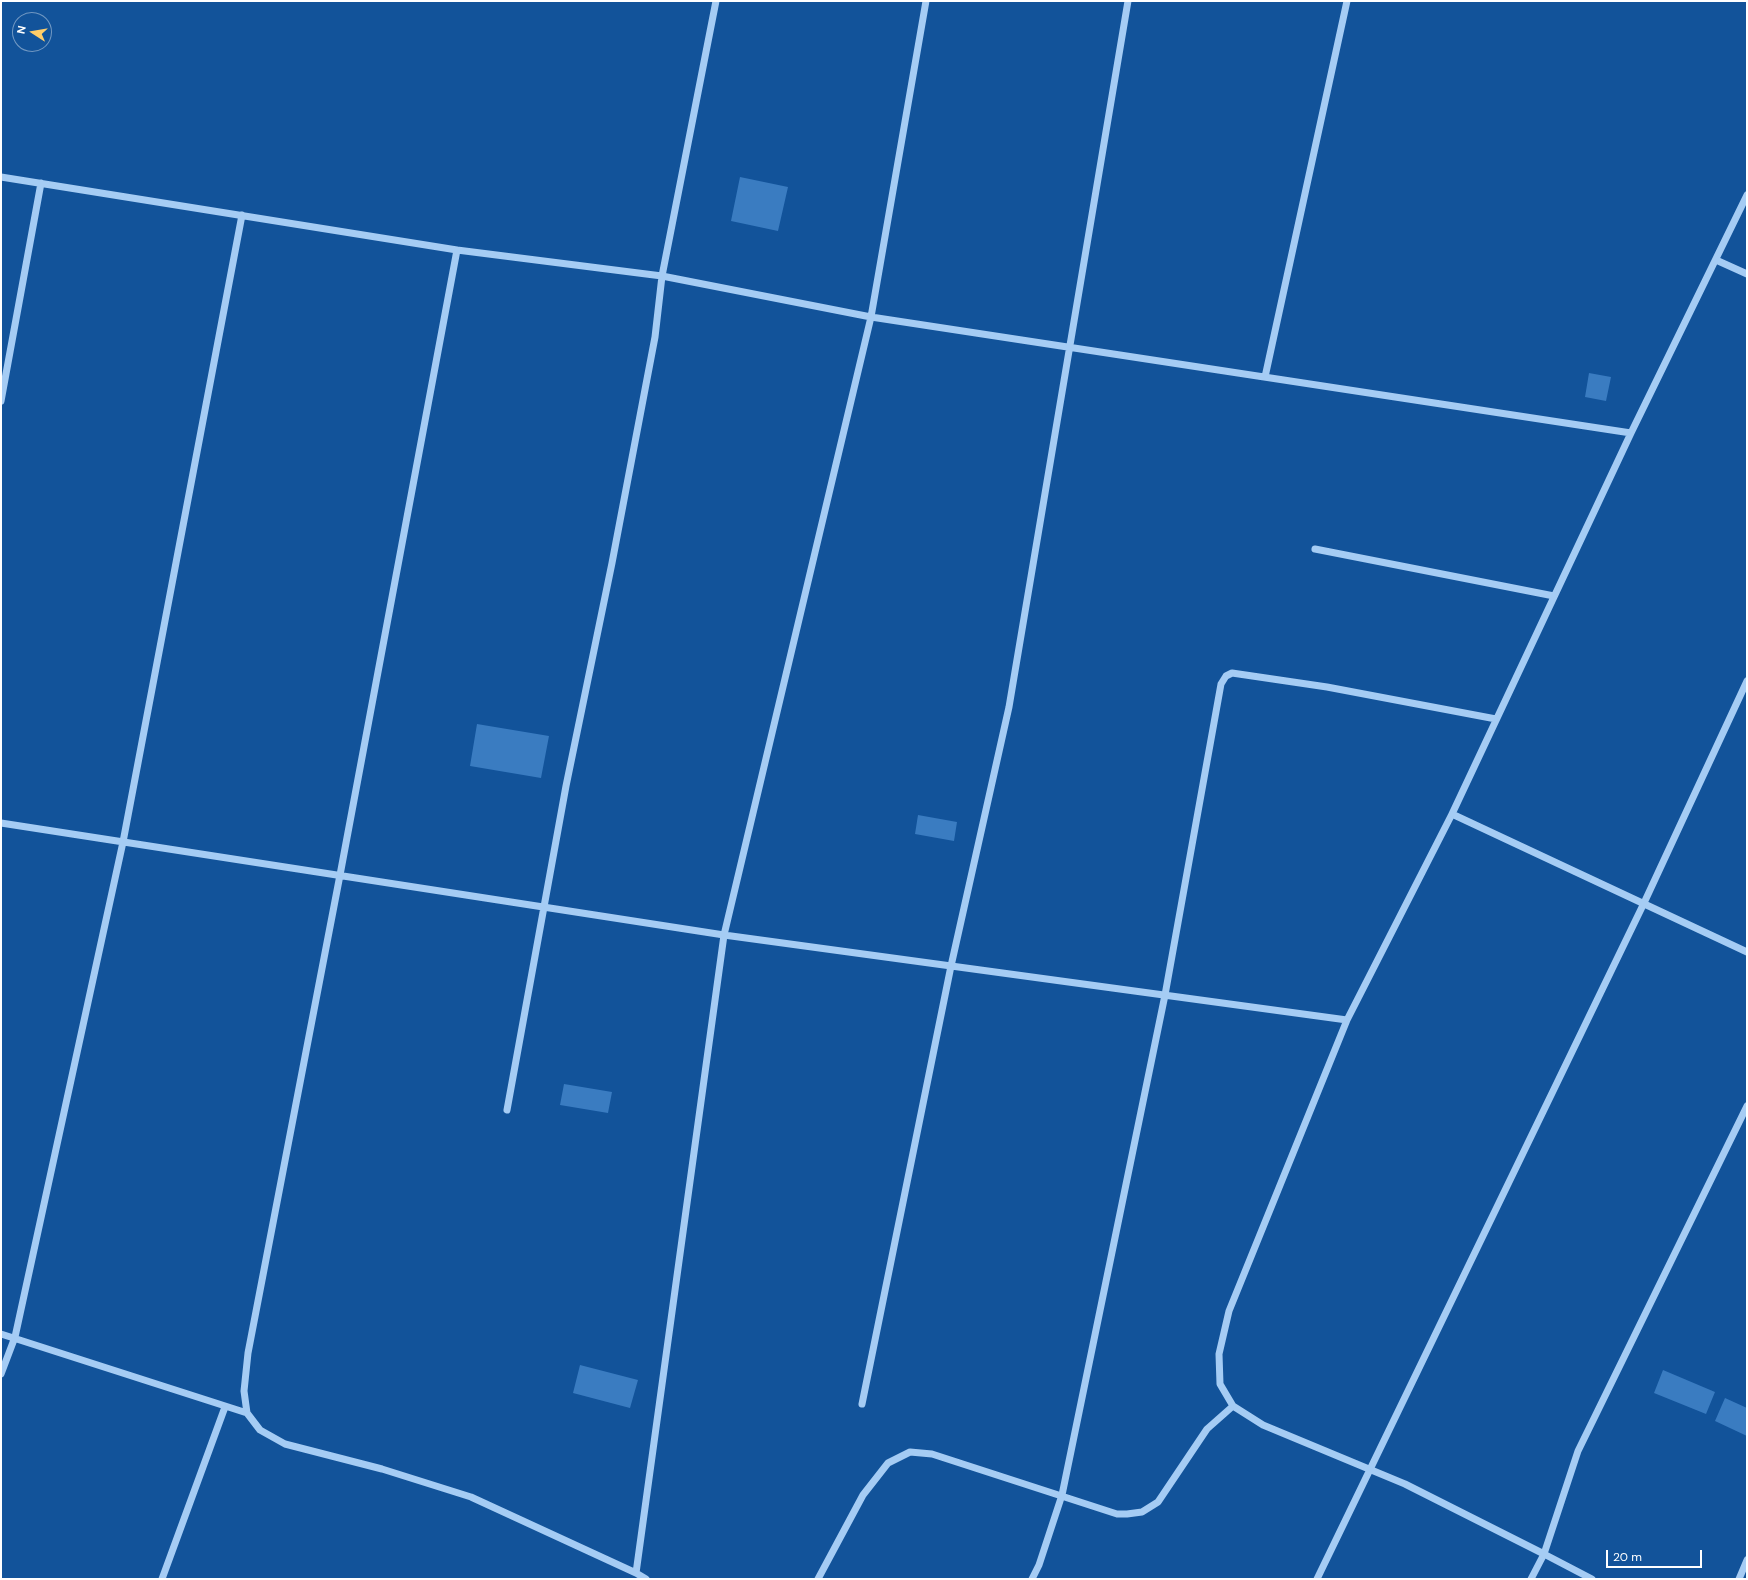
<!DOCTYPE html>
<html>
<head>
<meta charset="utf-8">
<style>
  body { margin:0 }
  #map { position:relative; width:1748px; height:1580px; overflow:hidden; background:#12539a; font-family:"DM Sans",sans-serif }
  canvas { display:block }
  .frame { position:absolute; inset:0; border:2px solid #fff; pointer-events:none }
  .north { position:absolute; left:12px; top:12px; width:40px; height:40px; box-sizing:border-box; background:#12539a; border:1px solid #7198c2; border-radius:50%; rotate:282deg; font-size:11px; font-weight:700; line-height:16px; text-align:center; color:#fff }
  .north::after { content:''; display:block; margin:auto; width:14px; height:18px; background:#ffcd68; clip-path:polygon(50% 0,100% 100%,50% 72%,0 100%) }
  .scale { position:absolute; left:1606px; top:1550px; width:96px; height:18px; box-sizing:border-box; border:2px solid #fff; border-top:0; padding-left:5px; font-size:12px; line-height:14px; white-space:nowrap; color:#fff; -webkit-text-stroke:3px #12539a; paint-order:stroke }
</style>
</head>
<body>
<div id="map">
<canvas width="1748" height="1580"></canvas>
<div class="frame"></div>
<div class="north">N</div>
<div class="scale">20 m</div>
</div>
<script>
const ctx = document.querySelector('canvas').getContext('2d');
ctx.lineJoin = 'round';
function paint(path, color) { ctx.fillStyle = color; ctx.fill(path, 'evenodd'); }
const poly = rows => new Path2D(rows.map(r => 'M' + r).join(''));
function stroke(path, color, width, dash) { ctx.strokeStyle = color; ctx.lineWidth = width; ctx.lineCap = dash ? 'butt' : 'round'; ctx.setLineDash(dash || []); ctx.stroke(path); }
paint(poly([
  [740,177,788,187,778,231,731,221],
  [1589,373,1611,377,1606,401,1585,397],
  [477,724,549,736,541,778,470,766],
  [918,815,957,822,954,841,915,834],
  [564,1084,612,1092,608,1113,560,1105],
  [580,1365,638,1380,630,1408,573,1393],
  [1663,1370,1715,1392,1706,1414,1654,1393],
  [1725,1398,1747,1408,1747,1436,1715,1421]
]), '#3a7cc1');
stroke(poly([
  [1,177,457,250,662,276,871,317,1631,433],
  [457,250,340,875,248,1353,244,1391,247,1413,260,1430,285,1444,382,1469,471,1497,636,1573],
  [1716,260,1747,274],
  [1265,377,1347,1],
  [1,401,41,183],
  [1315,549,1554,596],
  [1452,814,1747,952],
  [1,823,724,935,1347,1020,1452,814,1631,433,1747,195],
  [1347,1020,1229,1311,1219,1354,1220,1384,1233,1406,1263,1425,1405,1484,1544,1554,1531,1579],
  [507,1110,566,786,612,563,655,337,662,276,716,1],
  [1,1334,247,1413],
  [1,1374,15,1337,123,842,242,215],
  [862,1404,951,966,1009,707,1128,1],
  [162,1579,225,1407],
  [646,1579,636,1573,724,935,871,317,926,1],
  [818,1579,863,1495,888,1463,910,1452,932,1454,1117,1514,1127,1514,1142,1512,1158,1502,1207,1429,1233,1406],
  [1032,1579,1039,1565,1062,1495,1165,995,1221,684,1226,676,1232,673,1327,687,1496,719],
  [1317,1579,1644,903,1747,681],
  [1592,1579,1544,1554,1578,1451,1747,1106],
  [1739,1579,1747,1560]
]), '#a5ccf4', 7);
</script>
</body>
</html>
